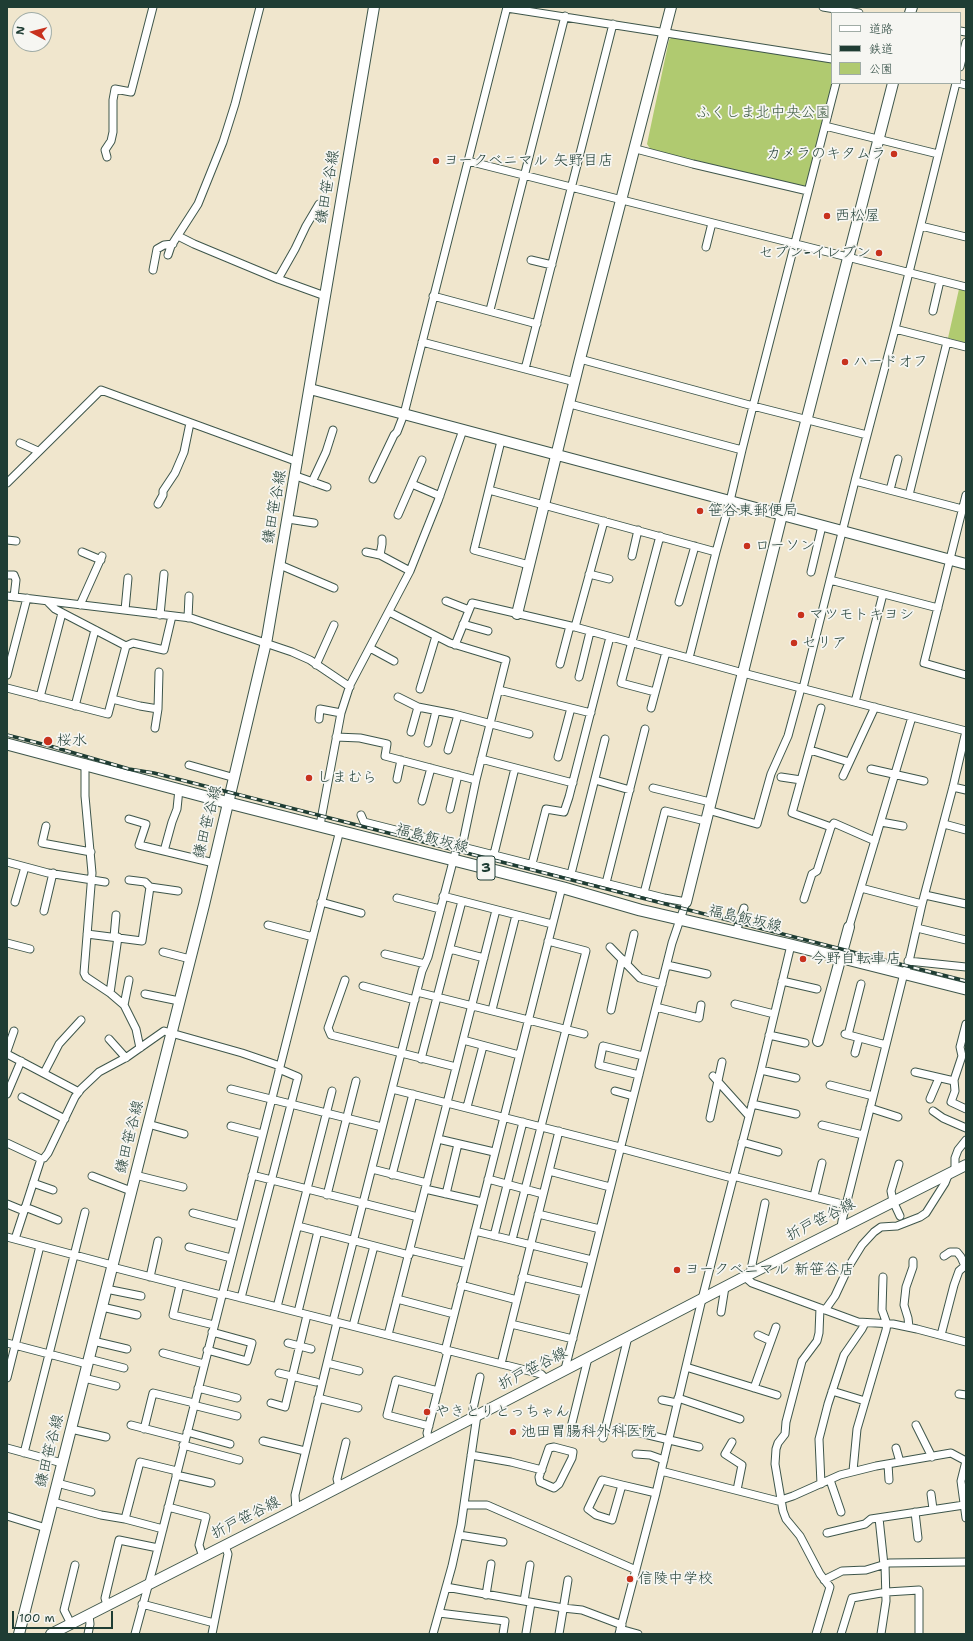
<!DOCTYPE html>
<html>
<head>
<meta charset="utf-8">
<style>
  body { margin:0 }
  #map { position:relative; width:973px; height:1641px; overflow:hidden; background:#f0e6cd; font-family:"Shantell Sans","Klee One",sans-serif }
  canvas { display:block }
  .frame { position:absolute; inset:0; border:8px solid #1f3d34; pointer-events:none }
  .legend { position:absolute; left:831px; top:12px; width:130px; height:72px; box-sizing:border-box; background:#f6f6f2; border:1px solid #a0aca6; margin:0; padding:5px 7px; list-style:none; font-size:12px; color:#1f3d34 }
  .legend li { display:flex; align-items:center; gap:8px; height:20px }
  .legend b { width:20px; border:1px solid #a0aca6 }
  .north { position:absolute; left:12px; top:12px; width:40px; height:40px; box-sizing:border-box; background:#f6f6f2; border:1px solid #a0aca6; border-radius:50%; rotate:277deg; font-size:11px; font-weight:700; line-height:16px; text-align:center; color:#1f3d34 }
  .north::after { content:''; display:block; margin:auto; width:14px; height:18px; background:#c8321e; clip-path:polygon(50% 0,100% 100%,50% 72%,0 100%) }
  .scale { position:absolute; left:12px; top:1611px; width:101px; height:18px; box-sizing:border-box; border:2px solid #1f3d34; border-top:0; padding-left:5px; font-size:12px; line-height:14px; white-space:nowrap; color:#1f3d34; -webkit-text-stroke:3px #f6f6f2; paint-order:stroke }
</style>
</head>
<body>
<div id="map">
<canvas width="973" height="1641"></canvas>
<div class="frame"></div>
<ul class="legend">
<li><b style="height:5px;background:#fff"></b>道路</li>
<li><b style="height:5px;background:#1f3d34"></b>鉄道</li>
<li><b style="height:11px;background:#b0ca70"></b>公園</li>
</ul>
<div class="north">N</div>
<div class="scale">100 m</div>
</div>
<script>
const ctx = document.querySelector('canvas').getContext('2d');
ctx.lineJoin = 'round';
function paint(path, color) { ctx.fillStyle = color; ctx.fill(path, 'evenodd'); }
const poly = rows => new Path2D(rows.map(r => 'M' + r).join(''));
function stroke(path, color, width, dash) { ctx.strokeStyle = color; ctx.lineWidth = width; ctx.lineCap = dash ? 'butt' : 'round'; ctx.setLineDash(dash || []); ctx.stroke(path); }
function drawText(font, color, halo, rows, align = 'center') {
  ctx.font = font + ' "Shantell Sans","Klee One",sans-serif'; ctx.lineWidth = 3.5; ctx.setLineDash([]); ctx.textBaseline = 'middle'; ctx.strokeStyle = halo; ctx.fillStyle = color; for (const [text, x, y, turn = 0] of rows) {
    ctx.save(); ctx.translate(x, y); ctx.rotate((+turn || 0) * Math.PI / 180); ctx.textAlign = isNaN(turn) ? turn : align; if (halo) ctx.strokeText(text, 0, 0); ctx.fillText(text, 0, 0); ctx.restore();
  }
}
paint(poly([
  [673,36,832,63,832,83,835,83,808,187,651,150,647,144,669,40],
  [959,289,966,291,966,343,948,338]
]), '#b0ca70');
const street = poly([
  [823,7,859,13],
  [507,8,832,59],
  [960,31,966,32],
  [960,67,966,42],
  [836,83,753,406,867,435],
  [956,83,895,329,855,481,966,510],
  [958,83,966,85],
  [825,126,938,154],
  [636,149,693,164,808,191],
  [107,157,105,150,111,141,113,132,113,100,115,89,131,92,153,7],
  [468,161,966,287],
  [921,226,966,237],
  [178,236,194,244,278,279,325,296],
  [706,247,712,223],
  [168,255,171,246,198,204,223,142,235,104,260,7],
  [531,260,552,265],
  [153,270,157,249,164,245,173,244],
  [278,279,295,249,306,226,319,204],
  [433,296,537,324],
  [490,310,565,16],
  [933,311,940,281],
  [895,329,966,347],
  [422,342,575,382],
  [525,369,613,24],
  [570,404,742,450,753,406,580,359],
  [501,441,474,550,529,565],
  [20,443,38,451],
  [296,476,327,487],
  [373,479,394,435,397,432,404,414,507,7],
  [312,482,326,452,333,430],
  [7,483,101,390,298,462],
  [412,484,440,496],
  [489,490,716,552],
  [890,490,898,459],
  [909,495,947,342],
  [966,495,924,663,966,675],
  [158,504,163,495,163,491,175,473,184,452,190,423],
  [398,515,422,460],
  [288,519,314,523],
  [7,540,16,541],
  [82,552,101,560],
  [366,552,380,555,410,571],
  [380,555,382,544,382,539],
  [632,556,638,530],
  [280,565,334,588],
  [811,572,822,526],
  [589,574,609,579],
  [7,575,14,575,16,580,14,597],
  [830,580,855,481],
  [7,596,191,618,292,652,310,660,350,687],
  [47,601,55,609,126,646,133,643,164,650,172,616],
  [446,601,469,610],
  [679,602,695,546],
  [80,605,102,556],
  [125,610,128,578],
  [160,615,164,574],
  [188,618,189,596],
  [463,624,488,631],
  [575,627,604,521],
  [455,645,472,603,575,627,743,673,966,731],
  [370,648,394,661],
  [689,658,716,552,730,501,742,450],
  [560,664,570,626],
  [316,665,334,625],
  [7,675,27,598],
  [579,677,590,632],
  [7,688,108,714,126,646],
  [803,688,830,580,938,608],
  [420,689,436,636],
  [499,690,591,713],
  [655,692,621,683,660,536],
  [40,697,62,613],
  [398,697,418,707,454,714,529,734],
  [112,699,140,706,158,709],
  [855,702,883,594],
  [75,706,95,630],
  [651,708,666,652],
  [319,719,320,709,341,713],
  [155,728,158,709,159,672],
  [411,732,418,707],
  [336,737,360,738,387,744,385,756,476,780],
  [428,743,436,711],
  [448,750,458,715],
  [810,750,849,762],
  [558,757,571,708],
  [481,759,573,783],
  [85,763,85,796,92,873,84,973,86,977,110,993,124,1005,136,1029,140,1048],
  [189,765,235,778],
  [871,769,924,781],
  [843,776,875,707],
  [781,777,801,780],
  [397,779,401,760],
  [595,780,630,790],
  [953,787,966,790],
  [653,788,710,802],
  [422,801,431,768],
  [450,809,458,775],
  [708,810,757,824,771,774,788,736,801,688],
  [361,815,364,822,664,898,686,902,672,943,565,1369],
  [129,819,146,824,139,845,214,863],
  [881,822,903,826],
  [944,824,966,830],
  [320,825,341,713,350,685,410,571,438,501,463,430],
  [46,826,42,843,91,852],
  [831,827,834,823,875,841],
  [164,851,172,822,177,809,179,789],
  [494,854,515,768],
  [7,862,48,873,105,882],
  [532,864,546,809,564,812,569,797,610,637],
  [571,874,605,739],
  [129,880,145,882,150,887],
  [606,883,645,729],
  [861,888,922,904],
  [644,893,665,811,705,821],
  [925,895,966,904],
  [443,896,552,924],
  [397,898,440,909],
  [804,899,812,874,817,871,831,827,792,813,821,708],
  [15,902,25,867],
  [321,902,361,913],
  [44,911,53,873],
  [268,925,313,937],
  [849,927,912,717],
  [917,928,966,940],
  [736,932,744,908],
  [87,934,142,941,150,887,178,891],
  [114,937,116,915],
  [7,943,30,949],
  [610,947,640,978,662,984],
  [450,949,484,958],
  [163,952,190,959],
  [385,954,425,964],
  [908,961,966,967],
  [627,964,634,934],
  [667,965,707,974],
  [905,974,910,957,922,904,953,787,966,731],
  [345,980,328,1028,331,1035,456,1067],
  [782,981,817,989],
  [363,986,415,1000],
  [417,992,584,1034],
  [110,993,118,937],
  [145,994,179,1001],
  [735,1004,774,1014],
  [124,1005,129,980],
  [656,1007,699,1018,701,1005],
  [492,1010,516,915],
  [611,1010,622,959],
  [966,1024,960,1047,962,1056,954,1080,955,1091,951,1102,966,1109],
  [845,1034,886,1045],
  [769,1035,805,1043],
  [848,1035,861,984],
  [109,1039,126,1058],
  [463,1040,519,1055],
  [7,1051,14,1031],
  [855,1053,859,1038],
  [7,1054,79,1092],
  [421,1059,462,901],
  [761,1070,796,1078],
  [915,1072,954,1081],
  [44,1073,59,1044,81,1020],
  [639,1075,599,1065,603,1046,643,1056],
  [713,1076,749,1116],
  [830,1085,873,1096],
  [231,1089,382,1127],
  [392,1089,620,1147],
  [615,1091,633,1096],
  [7,1094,21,1061],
  [22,1097,65,1119],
  [930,1099,939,1078],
  [752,1104,796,1114],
  [467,1107,483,1046],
  [870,1108,898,1117],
  [933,1111,943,1118,966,1128],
  [710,1118,722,1062],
  [148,1124,184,1134],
  [822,1125,863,1135],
  [231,1126,262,1134],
  [438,1139,494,1152],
  [742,1142,778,1152],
  [7,1143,41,1159,44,1158,48,1153,75,1097,81,1089,99,1072,127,1057,164,1031,242,1053,280,1066],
  [620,1148,732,1178],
  [899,1164,891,1191,893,1201,900,1216],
  [372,1169,427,1183],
  [955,1170,955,1158,958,1150,966,1140],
  [549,1171,610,1187],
  [135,1175,183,1187],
  [252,1175,418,1217],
  [392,1175,413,1094],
  [92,1176,131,1191],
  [733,1176,846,1205],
  [488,1179,543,1194],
  [33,1183,53,1190],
  [425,1189,482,1202],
  [446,1194,458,1144],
  [327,1195,356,1081],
  [814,1196,822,1163],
  [7,1204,24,1211],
  [25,1207,58,1220],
  [193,1213,239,1225],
  [538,1214,600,1229],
  [298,1226,409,1255],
  [841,1227,842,1221,904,973],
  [475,1231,592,1260],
  [494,1236,523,1122],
  [7,1237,112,1265],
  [15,1239,41,1159],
  [512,1240,586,951,548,941],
  [189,1247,231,1258],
  [410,1250,467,1264],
  [944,1256,950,1252,957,1252,961,1257,965,1266],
  [112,1267,221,1295],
  [750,1274,765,1203],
  [150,1277,158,1241],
  [522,1277,584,1292],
  [745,1277,752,1283,858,1322,893,1324,917,1329,966,1342],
  [180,1285,173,1315,214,1325],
  [461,1285,517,1300],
  [106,1289,141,1296],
  [222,1293,541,1374,546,1379],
  [241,1298,298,1077,279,1069],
  [397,1299,454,1314],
  [102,1307,137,1315],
  [277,1307,332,1091],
  [825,1310,835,1296,849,1266,862,1245,874,1232,881,1227,897,1226,920,1217,926,1213,945,1183,949,1173],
  [298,1312,318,1231],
  [721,1312,725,1287],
  [333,1321,422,971,428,957,456,850,463,842,476,780,506,660,450,643,389,612],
  [511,1324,573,1339],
  [353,1326,374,1246],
  [909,1327,908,1318,904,1305,906,1287,913,1267,913,1261],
  [388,1335,496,910],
  [758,1335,771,1341],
  [941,1335,954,1285,959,1271,966,1265],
  [93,1341,127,1349],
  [7,1343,87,1364],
  [288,1343,311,1349],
  [207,1350,247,1361,252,1343,212,1332],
  [445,1351,562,887],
  [163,1353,204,1364],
  [89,1359,124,1368],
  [327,1363,359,1371],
  [501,1364,559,1131],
  [686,1367,777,1395],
  [279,1373,316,1382],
  [7,1378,40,1246],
  [84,1378,116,1386],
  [198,1388,237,1398],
  [754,1388,776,1327],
  [832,1391,865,1401],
  [959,1394,966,1395],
  [318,1398,358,1408],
  [678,1398,740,1419],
  [662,1400,677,1403],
  [271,1403,285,1407,307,1315],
  [193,1405,237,1416],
  [474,1417,473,1409,480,1377],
  [131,1425,185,1439],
  [916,1425,932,1457],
  [429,1426,387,1415,396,1380,438,1391],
  [571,1427,588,1358],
  [619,1428,699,1447],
  [71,1429,106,1437],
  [144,1429,153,1393,194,1403],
  [187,1432,230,1444],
  [603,1438,628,1337],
  [429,1440,427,1433,448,1351],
  [263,1441,305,1451],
  [732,1442,725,1454,742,1465,737,1490],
  [183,1445,239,1460],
  [554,1447,573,1452,572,1458,559,1484,554,1488,540,1482,539,1477,549,1448,554,1447],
  [7,1448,62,1463],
  [896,1448,900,1462],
  [24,1453,85,1212],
  [636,1454,650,1455,664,1460],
  [471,1455,511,1462,542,1470],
  [966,1461,961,1481,966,1518],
  [888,1464,889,1480],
  [661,1471,778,1501,793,1496,840,1475,876,1466,951,1453,966,1461],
  [853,1471,857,1429,886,1330,887,1324,882,1310,883,1277],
  [176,1475,211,1483],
  [830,1480,841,1512],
  [57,1483,91,1492],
  [821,1484,819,1439,828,1404,844,1355,862,1329,865,1323],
  [622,1485,612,1520,596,1515,588,1509,602,1480,622,1485,656,1493],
  [339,1487,337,1479,346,1442],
  [931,1494,933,1509],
  [53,1502,101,1515,125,1519],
  [464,1505,487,1505,636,1570],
  [168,1507,206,1517,199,1545,203,1557],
  [296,1509,295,1495,337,1322],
  [915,1512,918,1538],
  [7,1516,46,1528],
  [879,1518,884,1565],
  [163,1529,125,1519,140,1462,177,1471],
  [827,1533,865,1524,871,1519,964,1505],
  [459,1535,503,1542],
  [824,1580,842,1571,866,1570,889,1563,966,1562],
  [446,1587,563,1608,582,1610,622,1625],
  [486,1595,491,1564],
  [524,1601,530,1565],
  [142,1604,214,1623],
  [107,1605,105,1598,119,1540,158,1548],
  [439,1613,505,1621,503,1634],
  [71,1624,64,1610,75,1565],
  [620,1629,638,1634],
  [526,1633,531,1603],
  [88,1634,90,1624,89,1615],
  [135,1634,154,1564,340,830],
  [212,1634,228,1554,225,1546],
  [433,1634,452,1566,461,1525,477,1415],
  [559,1634,568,1580],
  [619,1634,656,1493,702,1299,761,1070,791,945],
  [816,1634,830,1587,820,1574,800,1536,786,1519,783,1511,775,1464,776,1449,778,1443,785,1434,786,1422,802,1361,817,1341,819,1333,820,1308],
  [841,1634,852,1598,887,1592,919,1590,919,1634],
  [881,1634,886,1601,885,1564]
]);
const secondary = poly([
  [910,13,912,7],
  [310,389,966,564],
  [517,614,580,359,671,7],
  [686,902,782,515,893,83],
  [818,1041,849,927],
  [19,1634,204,905,267,638,374,7],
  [51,1634,287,1514,750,1274,966,1165]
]);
const primary = poly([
  [7,744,229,803,564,888,640,910,791,945,966,989]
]);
stroke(street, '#3e564b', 9);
stroke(secondary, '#3e564b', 12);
stroke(primary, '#3e564b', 13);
stroke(street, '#fff', 7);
stroke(secondary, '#fff', 10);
stroke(primary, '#fff', 11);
const rail = poly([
  [7,735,50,746,129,769,154,773,966,981]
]);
stroke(rail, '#1f3d34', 3.5);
stroke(rail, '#f6f6f2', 2, [6]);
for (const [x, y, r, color] of [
  [894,154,4,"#c8321e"],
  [436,161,4,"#c8321e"],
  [827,216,4,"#c8321e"],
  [879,253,4,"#c8321e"],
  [845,362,4,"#c8321e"],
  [700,511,4,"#c8321e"],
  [747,546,4,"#c8321e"],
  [801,615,4,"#c8321e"],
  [794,643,4,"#c8321e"],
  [48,741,5,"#c8321e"],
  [309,778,4,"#c8321e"],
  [803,959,4,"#c8321e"],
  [677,1270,4,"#c8321e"],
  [427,1412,4,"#c8321e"],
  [513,1432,4,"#c8321e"],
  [630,1579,4,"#c8321e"]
]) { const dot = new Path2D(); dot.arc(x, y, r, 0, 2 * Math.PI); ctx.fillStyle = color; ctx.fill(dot); stroke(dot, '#f6f6f2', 1.5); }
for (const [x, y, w] of [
  [486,868,18]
]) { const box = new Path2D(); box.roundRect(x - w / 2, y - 12, w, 24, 3); ctx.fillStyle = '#f6f6f2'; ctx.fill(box); stroke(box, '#1f3d34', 1); }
drawText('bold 14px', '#1f3d34', null, [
  ["3",486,868]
]);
drawText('15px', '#3c5940', '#f6f6f2', [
  ["ふくしま北中央公園",763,113]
]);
drawText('15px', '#1f3d34', '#f6f6f2', [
  ["カメラのキタムラ",886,154,"right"],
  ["ヨークベニマル 矢野目店",444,161],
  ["西松屋",835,216],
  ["セブン-イレブン",871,253,"right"],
  ["ハードオフ",853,362],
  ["笹谷東郵便局",708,511],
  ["ローソン",755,546],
  ["マツモトキヨシ",809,615],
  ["セリア",802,643],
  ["桜水",57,741],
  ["しまむら",317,778],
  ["今野自転車店",811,959],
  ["ヨークベニマル 新笹谷店",685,1270],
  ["やきとりとっちゃん",435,1412],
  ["池田胃腸科外科医院",521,1432],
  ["信陵中学校",638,1579]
], 'left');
drawText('15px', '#1f3d34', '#f6f6f2', [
  ["鎌田笹谷線",328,187,-80],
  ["鎌田笹谷線",275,507,-80],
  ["鎌田笹谷線",208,822,-76],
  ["福島飯坂線",432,839,15],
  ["福島飯坂線",745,919,13],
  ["鎌田笹谷線",130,1137,-76],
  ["折戸笹谷線",821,1220,-27],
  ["折戸笹谷線",533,1369,-27],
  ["鎌田笹谷線",50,1451,-76],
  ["折戸笹谷線",246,1518,-27]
]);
</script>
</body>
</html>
